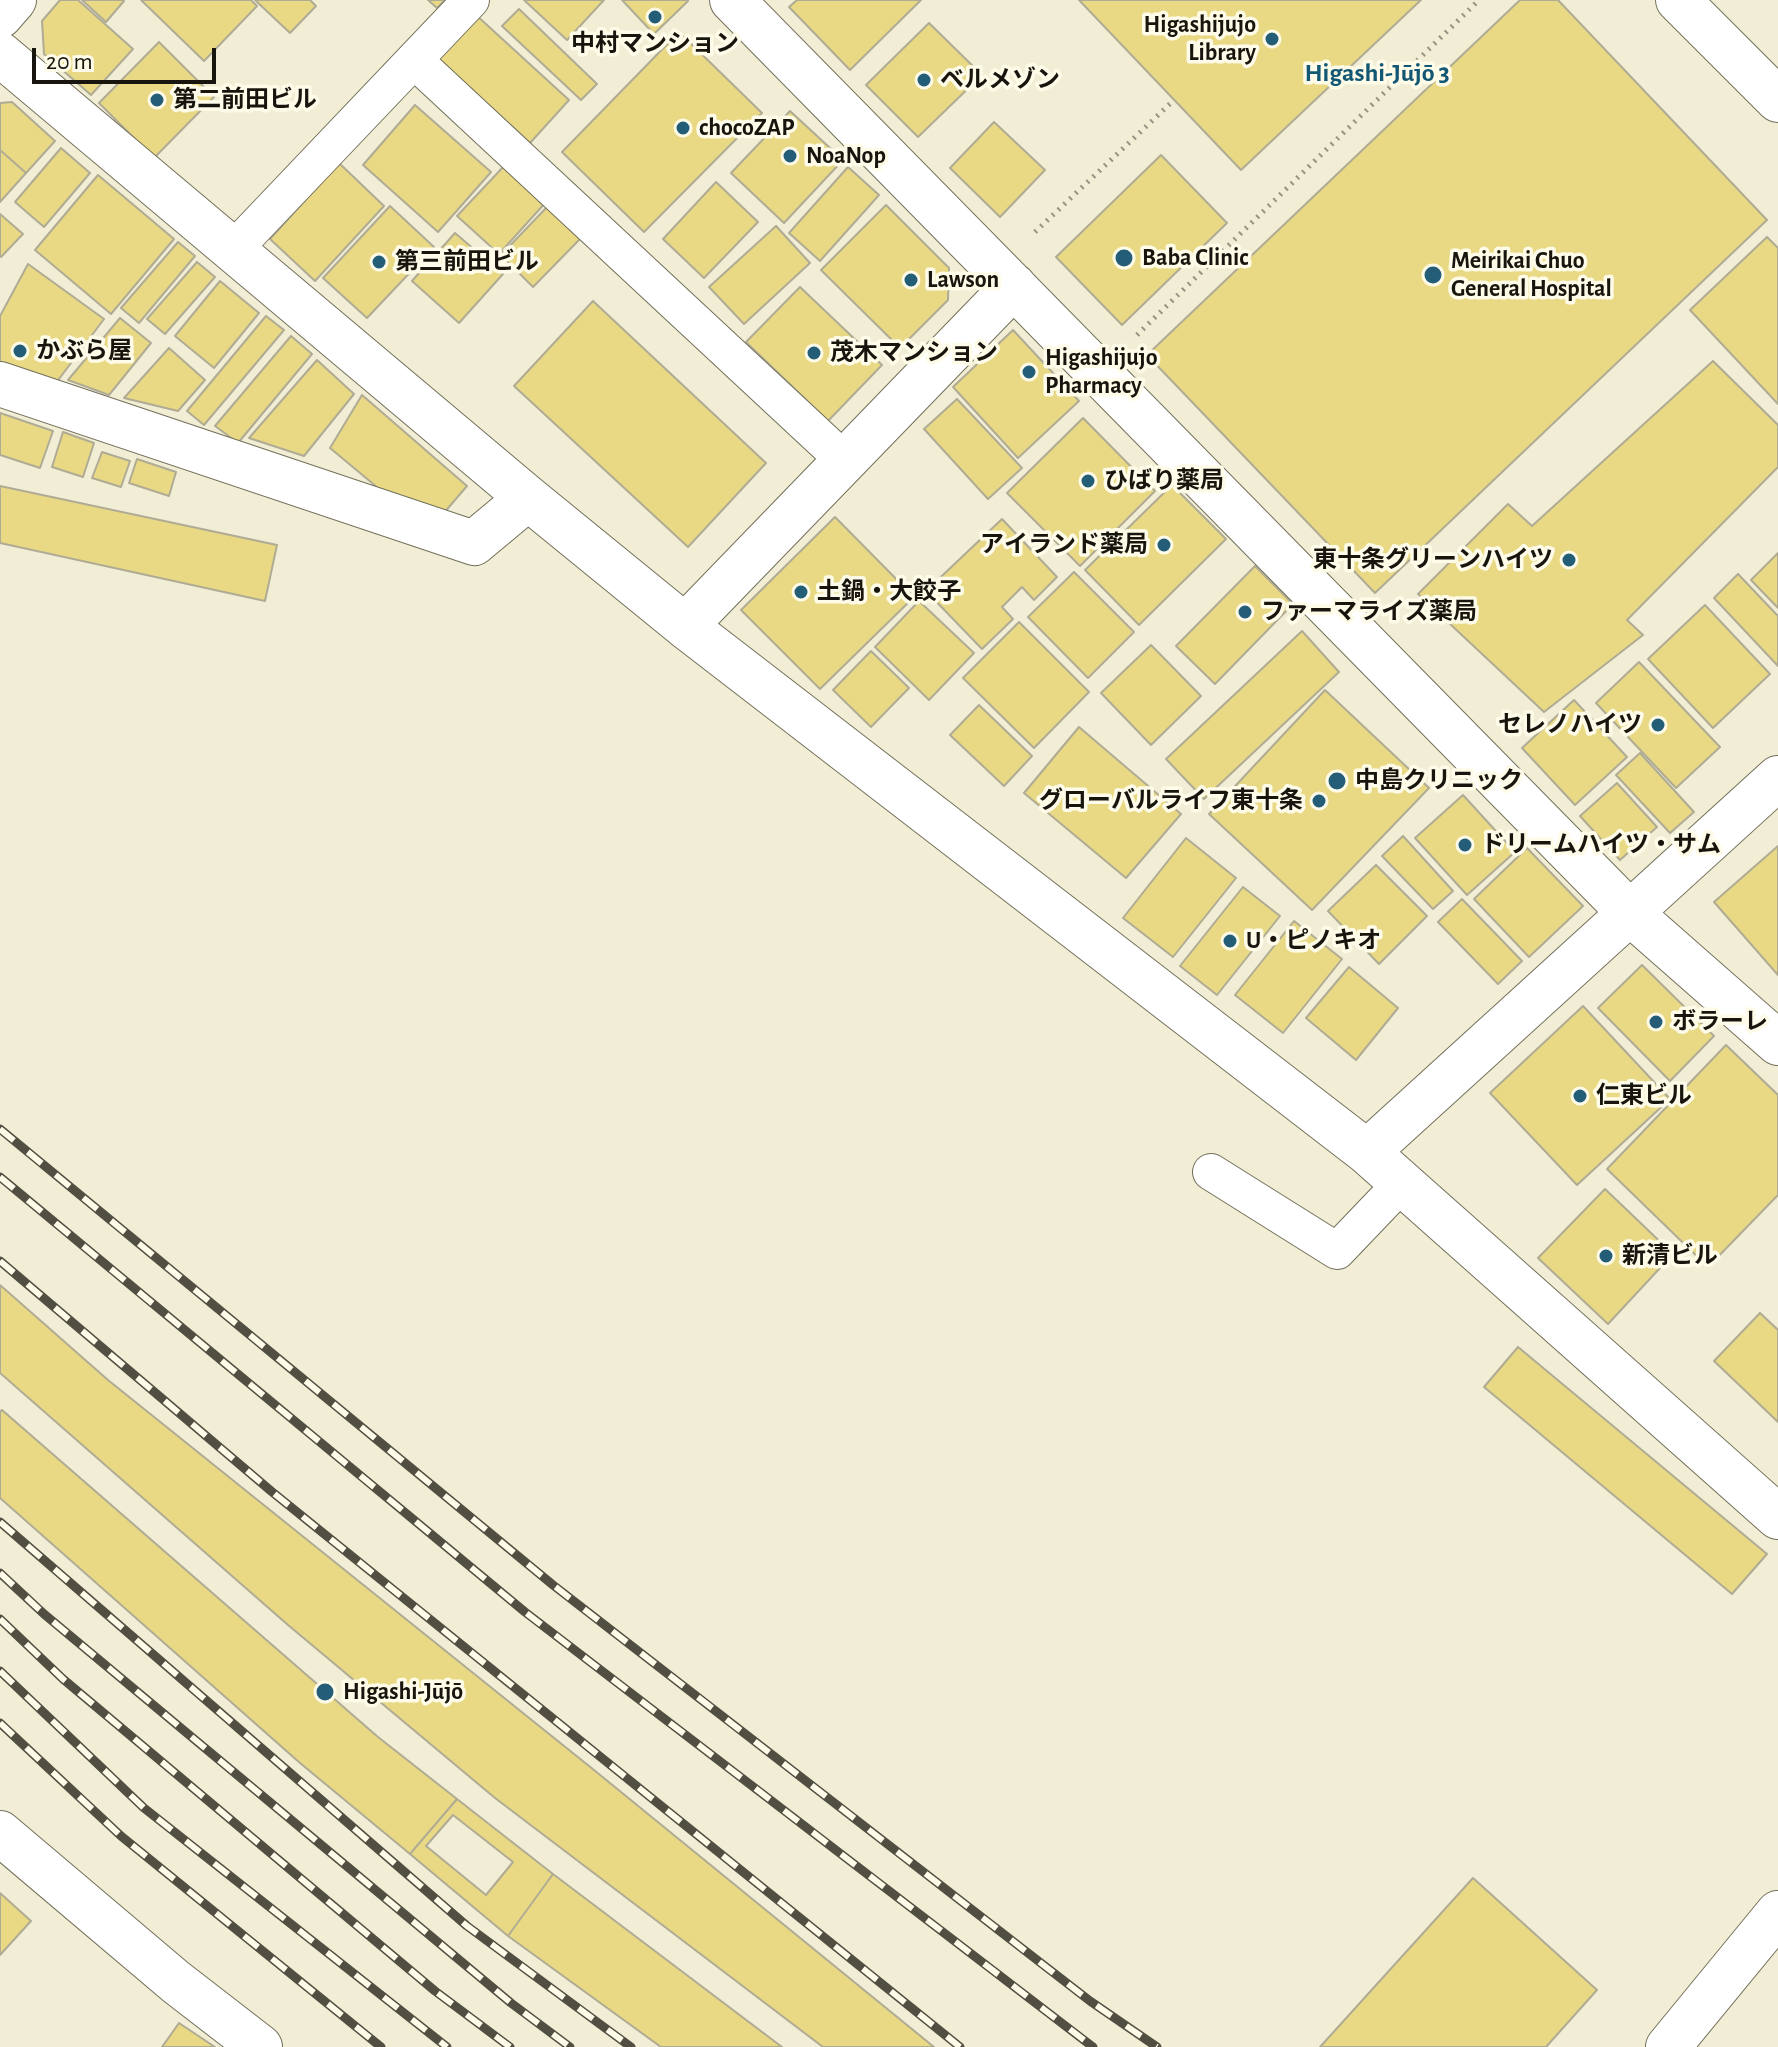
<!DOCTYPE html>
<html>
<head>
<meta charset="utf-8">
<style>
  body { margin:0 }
  #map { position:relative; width:1778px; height:2047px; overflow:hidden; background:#f2eed6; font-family:"Alegreya Sans",sans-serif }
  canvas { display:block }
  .scale { position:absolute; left:32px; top:48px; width:184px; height:36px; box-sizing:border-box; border:4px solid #17150d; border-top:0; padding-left:10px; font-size:24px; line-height:28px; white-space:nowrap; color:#17150d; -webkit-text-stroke:6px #fefbe8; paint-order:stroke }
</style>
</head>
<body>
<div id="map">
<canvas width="1778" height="2047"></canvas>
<div class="scale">20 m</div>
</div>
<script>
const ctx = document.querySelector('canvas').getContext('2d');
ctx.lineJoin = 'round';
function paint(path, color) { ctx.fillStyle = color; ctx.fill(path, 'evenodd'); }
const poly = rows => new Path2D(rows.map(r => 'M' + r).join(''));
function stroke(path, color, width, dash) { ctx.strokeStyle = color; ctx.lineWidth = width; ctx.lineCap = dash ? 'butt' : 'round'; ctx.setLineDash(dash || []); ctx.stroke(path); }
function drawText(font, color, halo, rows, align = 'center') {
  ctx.font = font + ' "Alegreya Sans","Noto Sans JP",sans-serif'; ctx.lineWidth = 7; ctx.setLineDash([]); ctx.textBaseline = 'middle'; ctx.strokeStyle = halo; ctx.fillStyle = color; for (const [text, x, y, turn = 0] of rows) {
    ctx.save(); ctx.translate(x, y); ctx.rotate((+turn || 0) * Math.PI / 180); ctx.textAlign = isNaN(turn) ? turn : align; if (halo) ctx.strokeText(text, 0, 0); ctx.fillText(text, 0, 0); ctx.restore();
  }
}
const building = poly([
  [60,0,78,0,133,49,91,95,44,54,42,21,60,0],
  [82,0,123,0,124,1,106,22,82,0],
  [141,0,251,0,257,6,204,61,141,0],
  [255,0,310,0,316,6,290,33,255,0],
  [428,0,445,0,437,8,428,0],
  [524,0,604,0,567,40,524,0],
  [622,0,688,0,688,1,654,34,622,0],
  [797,0,921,0,850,70,789,7,797,0],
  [1079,0,1421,0,1241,170,1079,0],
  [1520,0,1558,0,1767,220,1375,593,1147,355,1520,0],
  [519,9,597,84,581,100,502,26,519,9],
  [475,14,569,100,530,143,436,57,475,14],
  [929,23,982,75,918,137,866,85,929,23],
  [679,32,762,113,644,232,562,152,679,32],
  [159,42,214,97,154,158,99,103,159,42],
  [12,102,55,141,26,173,0,150,0,103,12,102],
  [415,105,491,172,438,232,363,165,415,105],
  [790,111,843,160,784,223,731,173,790,111],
  [994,122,1045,170,1000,217,950,168,994,122],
  [61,148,90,173,44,227,15,202,61,148],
  [0,150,26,173,0,202,0,150],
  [1161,155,1227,223,1122,325,1056,257,1161,155],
  [339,163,384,206,315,281,270,239,339,163],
  [505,165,546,202,499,254,457,216,505,165],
  [848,167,879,195,820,261,789,233,848,167],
  [98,175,174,239,111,314,35,250,98,175],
  [716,182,758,222,704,278,663,239,716,182],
  [886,205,949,268,948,300,900,348,821,270,886,205],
  [390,206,434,247,367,318,323,278,390,206],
  [547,207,580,239,533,287,501,255,547,207],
  [0,214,23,234,1,257,0,256,0,214],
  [776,226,810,263,744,324,709,287,776,226],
  [455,233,503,274,459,323,412,281,455,233],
  [1767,237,1778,248,1778,404,1690,310,1767,237],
  [178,242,195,256,139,323,121,308,178,242],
  [197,262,215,277,165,334,147,319,197,262],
  [28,264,104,319,56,383,0,363,0,316,28,264],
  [220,281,259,313,214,368,175,336,220,281],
  [800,287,882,365,828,421,746,342,800,287],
  [593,301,766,463,688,547,514,386,593,301],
  [266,316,284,330,204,425,187,411,266,316],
  [120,318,151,343,109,395,68,380,120,318],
  [1013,330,1079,401,1018,458,953,387,1013,330],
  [291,336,312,354,238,443,215,426,291,336],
  [169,348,205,380,178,411,124,398,169,348],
  [317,360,354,394,304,456,249,438,317,360],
  [1713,361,1778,425,1778,467,1627,620,1643,635,1544,712,1418,594,1508,504,1532,526,1713,361],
  [362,395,467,486,443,514,378,488,330,448,362,395],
  [957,399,1022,468,988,499,924,429,957,399],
  [0,413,53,431,40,468,0,455,0,413],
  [1083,418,1155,491,1080,566,1007,493,1083,418],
  [63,432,94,443,83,477,52,467,63,432],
  [102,452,130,461,121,487,92,478,102,452],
  [137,459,176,472,169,496,129,483,137,459],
  [1172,485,1226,539,1139,625,1085,570,1172,485],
  [0,486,277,545,265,601,0,543,0,486],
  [835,517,914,597,820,689,741,610,835,517],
  [1002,519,1057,577,1034,600,1022,587,1002,607,1013,619,982,649,926,591,1002,519],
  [1778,553,1778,608,1751,580,1778,553],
  [1255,566,1293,604,1215,684,1176,646,1255,566],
  [1074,572,1134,632,1088,678,1028,617,1074,572],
  [1738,574,1778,616,1778,666,1714,598,1738,574],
  [919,601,974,653,929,700,875,647,919,601],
  [1705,605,1770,674,1713,728,1648,659,1705,605],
  [1019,622,1089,692,1034,748,963,678,1019,622],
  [1302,631,1339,672,1204,799,1166,759,1302,631],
  [1151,645,1201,696,1151,745,1101,693,1151,645],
  [871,651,909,688,871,727,833,690,871,651],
  [1639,662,1720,747,1676,788,1596,703,1639,662],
  [1325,690,1429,788,1312,910,1209,814,1325,690],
  [1574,700,1627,757,1575,805,1522,748,1574,700],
  [979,705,1032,756,1004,786,950,735,979,705],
  [1079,727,1181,814,1126,878,1024,793,1079,727],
  [1640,753,1694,812,1670,833,1616,775,1640,753],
  [1617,783,1657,827,1620,860,1580,816,1617,783],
  [1463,795,1515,852,1467,895,1415,838,1463,795],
  [1403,836,1453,891,1433,909,1382,856,1403,836],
  [1186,838,1236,878,1173,957,1123,918,1186,838],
  [1778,846,1778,975,1714,902,1778,846],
  [1527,848,1583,906,1529,957,1474,899,1527,848],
  [1376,865,1427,916,1379,964,1328,911,1376,865],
  [1243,887,1280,916,1217,995,1180,966,1243,887],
  [1462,899,1522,961,1498,984,1438,922,1462,899],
  [1294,921,1342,959,1283,1033,1235,995,1294,921],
  [1642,965,1714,1036,1670,1081,1598,1008,1642,965],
  [1349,967,1398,1008,1356,1060,1306,1018,1349,967],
  [1583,1006,1670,1099,1577,1185,1490,1093,1583,1006],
  [1726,1045,1778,1095,1778,1195,1708,1267,1607,1169,1726,1045],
  [1605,1189,1673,1254,1608,1324,1538,1258,1605,1189],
  [0,1285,108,1380,594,1770,934,2047,823,2047,495,1798,288,1625,0,1373,0,1285],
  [1760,1313,1778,1330,1778,1422,1714,1361,1760,1313],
  [1518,1347,1767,1554,1732,1594,1484,1387,1518,1347],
  [2,1410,378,1737,457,1799,410,1854,300,1763,0,1498,0,1412,2,1410],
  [457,1799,553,1874,508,1936,410,1854,457,1799],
  [453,1815,513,1862,486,1895,426,1846,453,1815],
  [553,1874,782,2047,661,2047,508,1936,553,1874],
  [1473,1878,1597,1990,1546,2047,1320,2047,1473,1878],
  [0,1893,31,1921,0,1955,0,1893],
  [179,2023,215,2047,162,2047,179,2023]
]);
paint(building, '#e9d984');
stroke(building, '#afab94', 2);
const lane = poly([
  [414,60,845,461],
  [233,250,471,0],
  [1211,1172,1337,1251,1402,1183]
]);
const street = poly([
  [732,0,1630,913,1778,1043],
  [0,16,14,0],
  [0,54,528,498,685,626,1367,1152,1778,1517],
  [0,384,474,543,528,498],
  [685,626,1014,286],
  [1367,1152,1778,778],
  [0,1833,176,1982,260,2047]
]);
const secondary = poly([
  [1678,0,1778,100],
  [1668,2047,1778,1913]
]);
stroke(lane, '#73705a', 38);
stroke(street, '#73705a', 46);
stroke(secondary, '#73705a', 46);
stroke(poly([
  [1035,232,1174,100],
  [1137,335,1479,0]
]), '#979483', 5, [2, 6]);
stroke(lane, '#fff', 36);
stroke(street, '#fff', 44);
stroke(secondary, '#fff', 44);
const rail = poly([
  [0,1129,553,1585,1090,2001,1157,2047],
  [0,1177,525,1612,1093,2047],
  [0,1261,271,1491,960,2047],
  [0,1522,467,1926,631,2047],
  [0,1573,44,1614,511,2003,570,2047],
  [0,1619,63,1679,435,1991,510,2047],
  [0,1671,144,1808,447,2047],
  [0,1723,121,1836,381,2047]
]);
stroke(rail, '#514e42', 9);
stroke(rail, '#fefbe8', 6, [18]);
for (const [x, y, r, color] of [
  [655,17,8,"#245d77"],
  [1272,39,8,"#245d77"],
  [924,80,8,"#245d77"],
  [157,100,8,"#245d77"],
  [683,128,8,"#245d77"],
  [790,156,8,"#245d77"],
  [1124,258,10,"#245d77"],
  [379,262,8,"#245d77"],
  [1433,275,10,"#245d77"],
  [911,280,8,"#245d77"],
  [20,351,8,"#245d77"],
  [814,353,8,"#245d77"],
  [1029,372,8,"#245d77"],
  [1088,481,8,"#245d77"],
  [1164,545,8,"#245d77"],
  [1569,560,8,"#245d77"],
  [801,592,8,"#245d77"],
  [1245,612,8,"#245d77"],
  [1658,725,8,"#245d77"],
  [1337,781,10,"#245d77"],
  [1319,801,8,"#245d77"],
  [1465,845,8,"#245d77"],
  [1230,941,8,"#245d77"],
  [1656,1022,8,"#245d77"],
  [1580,1096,8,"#245d77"],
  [1606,1256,8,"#245d77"],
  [325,1692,10,"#245d77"]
]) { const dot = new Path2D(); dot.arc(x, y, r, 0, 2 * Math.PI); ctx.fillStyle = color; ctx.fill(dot); stroke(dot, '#fefbe8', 3); }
drawText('bold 24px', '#17150d', '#fefbe8', [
  ["Higashijujo",1256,25,"right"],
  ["Library",1256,53,"right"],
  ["中村マンション",655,44,"center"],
  ["ベルメゾン",940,80],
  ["第二前田ビル",173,100],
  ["chocoZAP",699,128],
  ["NoaNop",806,156],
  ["Baba Clinic",1142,258],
  ["Meirikai Chuo",1451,261],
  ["General Hospital",1451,289],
  ["第三前田ビル",395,262],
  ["Lawson",927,280],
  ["かぶら屋",36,351],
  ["茂木マンション",830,353],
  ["Higashijujo",1045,358],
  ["Pharmacy",1045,386],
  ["ひばり薬局",1104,481],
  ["アイランド薬局",1148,545,"right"],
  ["東十条グリーンハイツ",1553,560,"right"],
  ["土鍋・大餃子",817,592],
  ["ファーマライズ薬局",1261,612],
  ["セレノハイツ",1642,725,"right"],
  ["中島クリニック",1355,781],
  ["グローバルライフ東十条",1303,801,"right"],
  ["ドリームハイツ・サム",1481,845],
  ["U・ピノキオ",1246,941],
  ["ボラーレ",1672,1022],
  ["仁東ビル",1596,1096],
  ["新清ビル",1622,1256],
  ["Higashi-Jūjō",343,1692]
], 'left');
drawText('bold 26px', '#125875', '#fefbe8', [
  ["Higashi-Jūjō 3",1377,73]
]);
</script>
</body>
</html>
